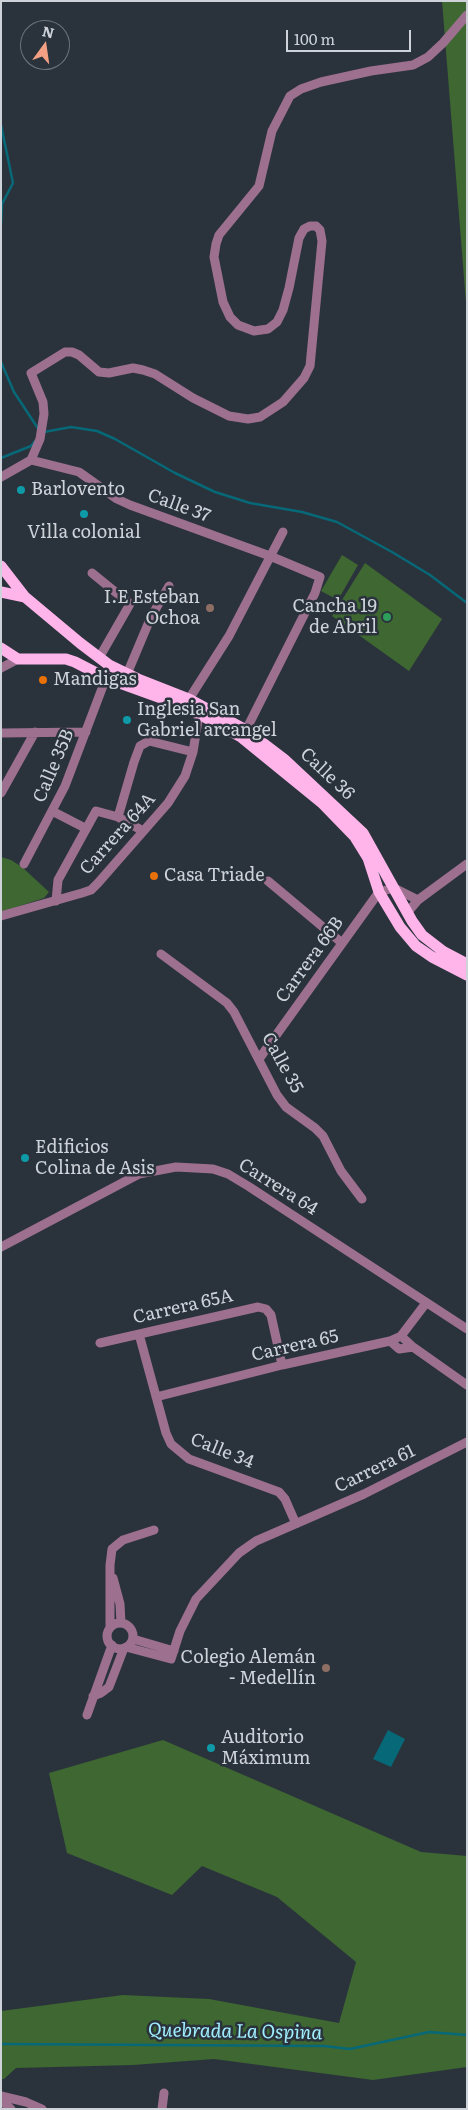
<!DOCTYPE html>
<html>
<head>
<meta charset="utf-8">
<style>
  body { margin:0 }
  #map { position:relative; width:468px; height:2110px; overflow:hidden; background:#2a333c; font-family:Literata,serif }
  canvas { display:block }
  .frame { position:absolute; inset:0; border:2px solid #ced3da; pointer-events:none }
  .north { position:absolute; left:20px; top:20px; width:50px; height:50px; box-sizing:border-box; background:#2a333c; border:1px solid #6c737b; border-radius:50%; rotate:14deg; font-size:14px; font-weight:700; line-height:20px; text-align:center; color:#ced3da }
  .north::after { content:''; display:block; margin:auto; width:18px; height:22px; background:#f39f83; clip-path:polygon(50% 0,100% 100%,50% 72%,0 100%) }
  .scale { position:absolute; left:286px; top:30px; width:125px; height:22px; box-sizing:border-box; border:2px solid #ced3da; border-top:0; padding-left:6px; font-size:15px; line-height:18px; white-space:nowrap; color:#ced3da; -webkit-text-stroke:4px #2a333c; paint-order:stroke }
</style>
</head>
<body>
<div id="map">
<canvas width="468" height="2110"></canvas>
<div class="frame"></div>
<div class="north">N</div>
<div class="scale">100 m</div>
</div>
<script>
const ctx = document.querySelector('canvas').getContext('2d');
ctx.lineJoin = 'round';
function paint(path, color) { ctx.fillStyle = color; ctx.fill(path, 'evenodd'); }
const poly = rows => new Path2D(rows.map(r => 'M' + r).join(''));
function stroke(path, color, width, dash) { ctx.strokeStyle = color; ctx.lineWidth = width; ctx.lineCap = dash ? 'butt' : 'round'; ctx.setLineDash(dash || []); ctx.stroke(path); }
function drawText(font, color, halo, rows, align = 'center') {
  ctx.font = font + ' Literata,serif'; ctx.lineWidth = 5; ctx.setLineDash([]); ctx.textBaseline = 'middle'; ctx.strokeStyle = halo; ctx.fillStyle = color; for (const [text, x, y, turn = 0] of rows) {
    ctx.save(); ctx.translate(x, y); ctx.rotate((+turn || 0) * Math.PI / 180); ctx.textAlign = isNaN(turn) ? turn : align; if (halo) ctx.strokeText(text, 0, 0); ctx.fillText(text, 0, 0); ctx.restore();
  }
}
paint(poly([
  [442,1,467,1,467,303,466,303],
  [342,555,358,565,338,600,321,591],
  [365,563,442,619,409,671,332,616],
  [1,857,11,860,22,867,49,892,44,898,1,912],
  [163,1740,421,1852,467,1856,467,2067,373,2080,214,2059,133,2065,16,2068,4,2079,1,2079,1,2011,123,1995,209,1999,339,2023,356,1962,277,1897,202,1866,172,1895,67,1853,49,1773]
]), '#3e6731');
paint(poly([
  [388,1730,405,1739,391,1767,373,1759]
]), '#076877');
stroke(poly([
  [1,125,13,183,2,204,1,223],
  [1,362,14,392,39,430],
  [44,432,71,427,97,431,115,439,175,473,215,492,250,503,302,512,337,522,392,552,430,575,467,603],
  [1,458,31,446,35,441],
  [1,2044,324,2046,350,2049,429,2032,467,2035]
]), '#076877', 2.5);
stroke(poly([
  [31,460,79,472,117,499,130,505,270,556,320,577,315,593,246,730],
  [1,477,31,460,40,439,44,414,43,402,31,373,65,352,72,352,79,355,99,372,109,373,133,368,143,370,155,374,193,398,229,416,248,419,260,417,283,402,304,378,310,366,322,241,320,230,316,226,310,226,304,229,299,238,289,288,283,310,277,322,268,329,254,331,238,325,230,317,223,302,214,257,216,244,219,235,259,186,272,131,290,96,301,89,321,82,371,71,413,65,428,57,443,43,467,15],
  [92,573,130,604,99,658],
  [1,668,18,659],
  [127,674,151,617,169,586],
  [189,699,229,636,283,532],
  [1,733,86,732],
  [1,793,35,732],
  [52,811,85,828],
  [118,817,134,762,140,746,149,741,193,752],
  [24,864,65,786,106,678],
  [268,881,342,943],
  [56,901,58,880,96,811,118,817,143,831],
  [407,913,418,900,467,864],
  [1,916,82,893,91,890,98,883,168,803,185,776,193,752,199,714],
  [161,954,227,1003,234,1012,277,1095,286,1107,315,1128,323,1136,341,1171,362,1199],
  [259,1059,379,892,394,888,418,900],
  [1,1247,139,1174,176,1167,213,1169,228,1174,248,1186,467,1329],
  [139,1334,166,1433,171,1444,189,1459,279,1492,285,1499,296,1524],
  [401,1336,413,1347,467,1385],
  [390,1341,399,1349,413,1347],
  [100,1343,258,1307,266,1309,271,1315,282,1365],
  [156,1397,282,1365,390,1341,401,1336,426,1303],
  [113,1578,120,1604,121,1623],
  '107 1636a13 13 0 1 1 26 0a13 13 0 1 1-26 0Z',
  [110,1628,110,1565,112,1549,123,1540,154,1530],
  [133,1639,174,1651],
  [126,1647,171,1659,180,1631,196,1599,239,1553,256,1541,364,1494,467,1442],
  [93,1696,101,1693,109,1687,124,1648],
  [87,1715,112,1645],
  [1,2096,26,2102,42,2109],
  [1,2100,11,2109],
  [162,2109,164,2093]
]), '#9d7090', 9);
stroke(poly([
  [1,566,25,597,80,643,109,665,138,679,189,699,246,730,284,759,363,833,412,921,422,935,444,952,467,964],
  [1,592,25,597],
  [1,648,18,659,66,659,75,662,106,678,186,707,241,737,322,803,355,837,368,858,379,892,400,927,416,946,432,957,467,975]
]), '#ffb4ea', 11);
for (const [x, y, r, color] of [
  [21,490,5,"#0f9aa8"],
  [84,514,5,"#0f9aa8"],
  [210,608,5,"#8d6e63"],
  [387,617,5,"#2e9e5b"],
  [43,680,5,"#e8710a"],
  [127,720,5,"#0f9aa8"],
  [154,876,5,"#e8710a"],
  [25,1158,5,"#0f9aa8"],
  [326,1668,5,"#8d6e63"],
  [211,1748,5,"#0f9aa8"]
]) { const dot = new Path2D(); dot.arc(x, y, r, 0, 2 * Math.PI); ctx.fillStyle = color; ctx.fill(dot); stroke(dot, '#2a333c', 2); }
drawText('18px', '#ced3da', '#2a333c', [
  ["Barlovento",31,490],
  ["Villa colonial",84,533,"center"],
  ["I.E Esteban",200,598,"right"],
  ["Ochoa",200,619,"right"],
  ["Cancha 19",377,607,"right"],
  ["de Abril",377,628,"right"],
  ["Mandigas",53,680],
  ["Inglesia San",137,710],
  ["Gabriel arcangel",137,731],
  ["Casa Triade",164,876],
  ["Edificios",35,1148],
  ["Colina de Asis",35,1169],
  ["Colegio Alemán",316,1658,"right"],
  ["- Medellín",316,1679,"right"],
  ["Auditorio",221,1738],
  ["Máximum",221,1759]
], 'left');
drawText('18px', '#ced3da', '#2a333c', [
  ["Calle 37",179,506,20],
  ["Calle 35B",54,766,-67],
  ["Calle 36",327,774,43],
  ["Carrera 64A",118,834,-48],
  ["Carrera 66B",310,960,-54],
  ["Calle 35",282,1063,61],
  ["Carrera 64",278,1187,32],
  ["Carrera 65A",183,1307,-13],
  ["Carrera 65",295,1346,-13],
  ["Calle 34",222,1451,22],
  ["Carrera 61",375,1469,-26]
]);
drawText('italic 19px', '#a0edfe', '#2a333c', [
  ["Quebrada La Ospina",235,2032,1]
]);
</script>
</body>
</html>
